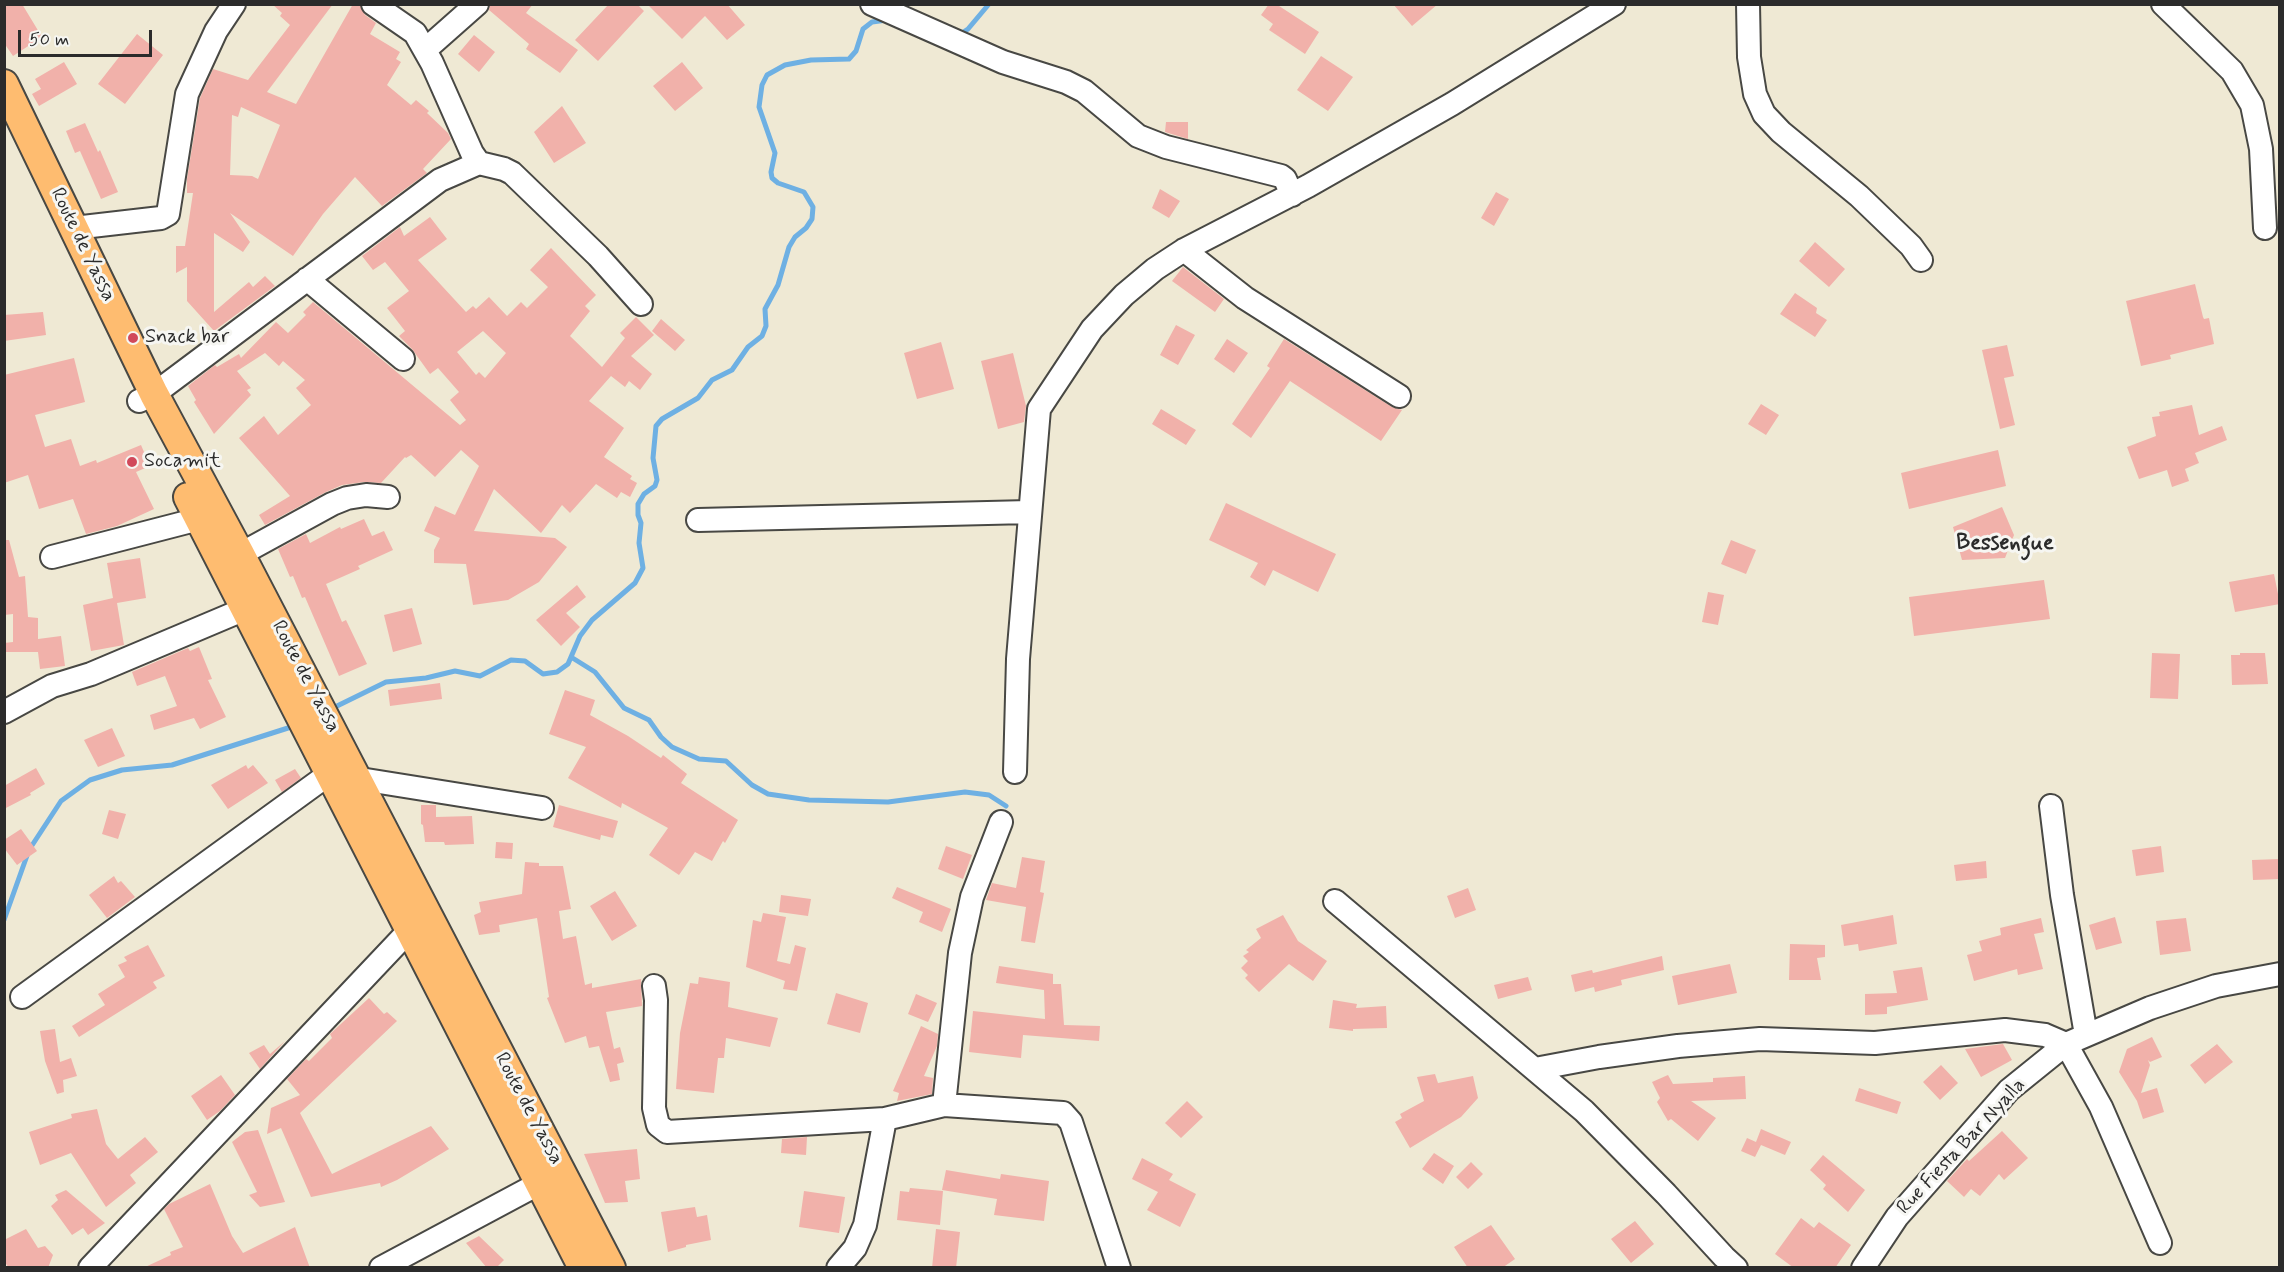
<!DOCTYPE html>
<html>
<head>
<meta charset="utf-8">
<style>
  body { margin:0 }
  #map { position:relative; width:2284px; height:1272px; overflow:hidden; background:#efe9d4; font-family:Mynerve,sans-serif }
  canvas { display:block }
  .frame { position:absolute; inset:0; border:6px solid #2b2b2b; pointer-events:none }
  .scale { position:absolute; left:18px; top:30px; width:134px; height:27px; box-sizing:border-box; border:3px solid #2b2b2b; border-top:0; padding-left:8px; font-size:18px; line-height:21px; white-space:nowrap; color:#2b2b2b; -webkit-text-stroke:4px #f6f6f2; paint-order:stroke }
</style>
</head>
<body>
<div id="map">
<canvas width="2284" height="1272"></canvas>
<div class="frame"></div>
<div class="scale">50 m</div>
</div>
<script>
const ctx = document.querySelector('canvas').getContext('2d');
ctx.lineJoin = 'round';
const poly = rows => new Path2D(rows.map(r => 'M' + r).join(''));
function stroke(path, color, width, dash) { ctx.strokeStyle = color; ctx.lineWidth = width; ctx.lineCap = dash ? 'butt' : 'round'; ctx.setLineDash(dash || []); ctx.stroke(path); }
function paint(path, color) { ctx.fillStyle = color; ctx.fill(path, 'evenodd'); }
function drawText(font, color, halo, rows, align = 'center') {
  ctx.font = font + ' Mynerve,sans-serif'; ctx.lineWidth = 6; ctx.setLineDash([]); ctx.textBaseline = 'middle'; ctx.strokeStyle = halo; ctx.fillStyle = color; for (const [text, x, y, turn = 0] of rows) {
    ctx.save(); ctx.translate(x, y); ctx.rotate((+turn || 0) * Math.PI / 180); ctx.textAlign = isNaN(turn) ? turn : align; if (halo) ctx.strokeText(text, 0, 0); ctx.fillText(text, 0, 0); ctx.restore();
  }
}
stroke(poly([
  [959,35,968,29,989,4],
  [571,657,595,672,624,708,649,720,661,737,672,747,699,759,726,761,752,785,768,794,809,800,888,802,965,792,989,795,1006,806],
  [337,706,386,682,426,678,455,671,480,676,511,660,525,661,543,674,557,672,568,664,580,636,592,620,635,583,643,568,639,543,641,523,638,515,638,504,644,494,655,486,657,480,653,458,656,426,662,419,698,398,712,380,732,370,748,347,762,336,766,326,765,309,778,285,789,247,795,237,806,228,812,219,813,207,804,192,778,183,772,178,771,172,775,153,759,107,762,85,767,75,785,65,811,60,849,59,856,51,863,29,872,22,887,20],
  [4,920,29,850,61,801,90,780,122,770,172,765,288,728]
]), '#6eb0e3', 5);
paint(poly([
  [4,4,22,4,42,37,13,56,4,43],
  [272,4,333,4,267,92,296,104,353,4,360,4,365,15,376,23,370,34,400,52,396,59,401,62,387,85,411,105,416,100,429,111,427,113,448,133,451,139,423,169,427,173,382,206,355,177,323,214,293,256,230,213,250,242,243,252,214,233,214,312,249,282,253,287,265,276,275,286,214,331,187,301,187,267,176,273,176,246,185,246,193,193,187,193,187,179,200,98,213,69,248,80,290,25,280,16,282,13],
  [241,107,280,125,258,179,252,176,230,175,232,115,238,117],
  [490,4,533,4,526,13,578,50,560,73,526,49,529,44,489,10],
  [609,4,637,4,644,11,598,61,575,40],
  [647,4,727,4,745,25,727,40,705,16,682,39],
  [1269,4,1276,4,1319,32,1305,54,1269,30,1273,24,1261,15],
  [1393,4,1438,4,1412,26],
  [137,34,163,55,125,104,98,84],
  [474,35,495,52,479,72,458,54],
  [1321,56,1353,77,1328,111,1297,90],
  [64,62,77,84,39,106,32,94,41,89,35,79],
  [682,62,703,88,675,111,653,86],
  [562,106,586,143,554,163,534,132],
  [1166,122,1188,122,1188,139,1165,132],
  [85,123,98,152,100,150,118,192,101,199,80,151,75,153,66,131],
  [1160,189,1180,201,1169,218,1152,208],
  [1496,192,1509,199,1494,226,1481,218],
  [430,217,447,239,418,260,466,312,473,306,476,309,489,297,507,316,521,302,527,308,548,287,530,270,551,248,596,295,585,306,590,311,570,336,602,367,625,338,620,333,636,317,654,335,631,356,652,374,640,390,629,381,625,387,611,376,589,401,624,428,604,457,632,476,630,479,637,483,630,497,621,492,617,498,596,484,570,513,562,505,541,533,494,489,474,531,555,538,567,547,539,582,508,600,473,605,466,564,434,563,434,550,440,538,424,531,435,506,455,515,479,466,461,450,435,477,411,455,406,458,405,457,381,483,364,482,342,485,326,492,265,525,259,515,290,496,239,438,264,416,278,435,311,405,296,388,305,380,283,361,279,366,265,353,237,371,251,388,247,390,251,395,214,434,194,402,196,400,188,386,215,365,217,367,239,354,241,358,276,322,288,333,306,315,303,312,313,302,460,425,466,420,450,400,459,392,438,368,430,374,412,349,399,336,405,331,387,308,409,291,385,262,373,270,362,256,400,227,404,236],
  [483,331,506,353,485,378,479,372,476,375,457,352],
  [1815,242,1845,269,1829,287,1799,261],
  [1183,267,1224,299,1215,312,1172,281],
  [2195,284,2203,317,2204,319,2209,318,2214,344,2170,355,2171,359,2141,366,2126,301],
  [1795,293,1817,308,1816,313,1827,320,1815,337,1780,314],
  [43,312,46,335,4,341,4,315],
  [661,319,685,340,675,351,652,331],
  [1176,325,1195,335,1178,365,1160,355],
  [1227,339,1248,353,1234,373,1214,359],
  [1284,339,1392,407,1402,410,1381,441,1290,381,1251,438,1232,424,1270,368,1267,366],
  [941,342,954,389,917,399,904,353],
  [2007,345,2014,376,2004,378,2015,425,2000,429,1982,350],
  [1013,353,1026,406,1024,422,998,429,981,361],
  [74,358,85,402,35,415,45,447,71,439,80,466,96,460,97,463,141,445,150,466,136,472,154,509,117,526,86,534,73,499,39,509,28,475,4,483,4,375],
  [1761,404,1779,415,1766,435,1748,424],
  [2192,405,2199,435,2222,426,2227,440,2195,453,2199,463,2185,469,2189,481,2172,487,2167,470,2139,479,2127,447,2156,436,2152,417,2160,416,2159,412],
  [1161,409,1196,430,1186,445,1152,424],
  [1998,450,2006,486,1909,509,1901,473],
  [1226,503,1336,554,1318,592,1273,570,1265,586,1250,577,1258,563,1209,540],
  [2002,507,2014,535,2005,558,1962,560,1953,527],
  [364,519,372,536,384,531,393,550,358,566,360,569,326,584,342,622,346,620,367,664,339,676,305,597,302,598,293,576,290,577,278,549,306,534,310,543,340,527,341,529],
  [4,540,9,540,19,577,25,576,28,617,38,618,38,639,61,636,65,666,40,669,38,652,4,652,4,643,13,642,13,614,4,615],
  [1731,540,1756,550,1746,574,1721,564],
  [140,558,146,598,117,603,124,645,91,651,83,605,113,598,107,563],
  [2274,574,2280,604,2235,612,2229,582],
  [2044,580,2050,619,1914,636,1909,597],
  [577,585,586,597,566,613,580,627,561,646,536,620],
  [1708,592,1724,595,1718,625,1702,622],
  [412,608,422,644,393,652,384,615],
  [199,647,212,679,208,680,226,717,200,729,194,718,154,730,150,715,177,706,165,676,137,686,132,672,188,648,190,651],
  [2152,653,2180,654,2178,699,2150,698],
  [2240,653,2265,653,2268,684,2232,685,2231,655,2240,655],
  [440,683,442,699,390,706,388,690],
  [565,690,595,700,590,715,628,736,661,758,663,755,687,774,681,783,738,820,725,843,723,841,712,861,695,852,679,875,649,855,668,828,622,803,621,808,568,778,586,747,549,734],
  [112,728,125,756,98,767,84,740],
  [246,765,248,769,253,765,268,783,228,809,211,785],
  [36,768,45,784,30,793,31,795,4,809,4,786],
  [295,769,301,778,282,792,275,780],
  [421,805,436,805,436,817,472,816,474,844,445,845,444,842,425,842,423,825,421,824],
  [559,805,618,821,613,838,601,835,600,840,553,827],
  [109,810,126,814,118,839,102,834],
  [21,829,37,851,17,865,4,848,4,840],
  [496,842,513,843,512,859,495,858],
  [946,846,972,855,963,879,938,869],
  [2161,846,2164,872,2136,876,2132,850],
  [1022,857,1045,861,1040,892,1044,893,1035,943,1021,941,1026,907,986,900,992,883,1016,888],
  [2280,859,2280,879,2253,880,2252,860],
  [1986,861,1987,878,1956,881,1954,865],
  [525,862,539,863,539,866,563,866,571,909,559,911,563,939,576,936,585,985,592,983,592,988,641,979,642,1006,606,1012,614,1049,620,1047,624,1062,617,1064,620,1080,610,1082,599,1046,589,1048,586,1036,565,1043,547,998,549,997,537,918,499,925,500,932,479,935,474,915,481,912,479,902,522,894],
  [114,876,118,883,121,881,135,897,107,918,89,895],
  [897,887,951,909,942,932,919,922,923,912,892,898],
  [1468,888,1476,910,1455,918,1447,896],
  [615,891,637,926,612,941,590,906],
  [781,895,811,899,808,916,779,912],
  [763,913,786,917,777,961,790,964,795,945,806,948,797,991,783,989,785,981,746,967,753,920,761,922],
  [1283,915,1298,941,1327,961,1313,981,1289,964,1259,992,1245,978,1248,975,1241,968,1248,961,1243,956,1249,952,1246,950,1261,938,1256,929],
  [1893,915,1897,944,1859,951,1858,944,1844,946,1841,925],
  [2115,917,2122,943,2096,950,2089,925],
  [2041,918,2044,932,2034,934,2043,969,2018,975,2017,969,1974,981,1967,955,1982,951,1979,941,2001,935,2000,928],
  [2186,918,2191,951,2160,955,2156,921],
  [1790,944,1825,945,1825,957,1817,958,1821,980,1789,980],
  [148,945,165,976,153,982,157,988,79,1037,72,1026,105,1005,98,994,125,977,118,965,127,961,124,957],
  [1662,956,1664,970,1621,980,1622,985,1595,992,1594,987,1575,992,1571,975,1592,970,1593,973],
  [1730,964,1737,993,1678,1005,1672,976],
  [999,966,1053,974,1053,984,1061,984,1064,1025,1100,1026,1099,1041,1023,1035,1021,1058,969,1052,973,1011,1045,1019,1044,990,996,983],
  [1922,967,1928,1000,1887,1007,1887,1014,1865,1015,1865,994,1897,993,1893,971],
  [699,977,730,982,728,1007,778,1018,770,1047,726,1038,724,1058,718,1058,714,1093,676,1089,680,1033,690,983,698,984],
  [1528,977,1532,990,1498,999,1494,985],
  [836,993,868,1003,860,1033,827,1024],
  [916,994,937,1003,928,1022,908,1014],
  [369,998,384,1014,387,1012,397,1021,300,1113,332,1174,431,1126,449,1149,397,1180,381,1187,380,1183,311,1197,281,1128,267,1134,271,1108,300,1095,287,1079,306,1059,309,1061,332,1038,330,1034],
  [1333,1000,1357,1004,1356,1008,1386,1006,1387,1028,1353,1029,1353,1031,1329,1028],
  [921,1026,938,1034,937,1046,924,1076,933,1078,932,1094,897,1101,899,1093,893,1091],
  [55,1029,60,1062,71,1058,77,1076,63,1080,64,1092,57,1094,45,1061,40,1031],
  [2152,1037,2162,1057,2150,1062,2148,1060,2150,1065,2141,1093,2157,1088,2164,1112,2143,1119,2137,1101,2119,1072,2127,1049],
  [285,1041,260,1069,249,1053,264,1045,270,1054],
  [2003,1044,2012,1060,1981,1077,1965,1049],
  [2217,1044,2233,1062,2205,1084,2190,1065],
  [1941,1065,1958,1083,1940,1100,1923,1082],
  [1435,1074,1438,1083,1473,1076,1478,1098,1461,1117,1410,1148,1395,1122,1402,1118,1400,1114,1424,1101,1417,1077],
  [221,1075,235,1095,220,1111,207,1120,191,1096],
  [1668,1075,1673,1084,1713,1082,1713,1078,1745,1076,1746,1099,1691,1101,1716,1118,1698,1141,1671,1119,1668,1121,1657,1102,1660,1098,1652,1082],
  [1859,1088,1901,1102,1897,1114,1855,1101],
  [1187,1101,1203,1117,1181,1138,1165,1123],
  [97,1109,106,1144,118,1159,145,1137,158,1152,130,1175,136,1183,106,1207,71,1153,40,1165,29,1132,72,1118,71,1114],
  [1761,1129,1791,1142,1785,1155,1761,1145,1755,1157,1741,1151,1747,1138,1756,1142],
  [258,1130,285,1202,260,1207,249,1195,257,1192,232,1142,245,1132],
  [2002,1131,2028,1158,2004,1180,1999,1174,1980,1196,1971,1189,1964,1197,1947,1181,1967,1159,1969,1161],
  [807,1137,806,1155,781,1153,782,1139],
  [637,1149,640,1179,625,1181,628,1202,605,1203,584,1154],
  [1434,1153,1454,1166,1443,1184,1422,1169],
  [1823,1155,1865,1190,1848,1212,1823,1189,1826,1185,1810,1170],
  [1142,1158,1173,1174,1169,1180,1196,1194,1180,1227,1147,1210,1158,1192,1132,1179],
  [1471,1162,1483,1174,1468,1189,1456,1177],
  [946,1170,1000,1179,1001,1174,1049,1181,1044,1221,994,1215,997,1199,942,1190],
  [210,1184,232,1236,243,1253,295,1227,310,1268,143,1268,171,1255,170,1252,183,1247,164,1209,169,1204],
  [910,1188,943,1191,940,1225,897,1220,900,1191,909,1192],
  [66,1190,105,1223,88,1235,83,1228,72,1235,51,1206,58,1200,55,1195],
  [804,1191,845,1197,839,1233,799,1227],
  [695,1207,697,1217,707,1215,711,1240,686,1245,686,1247,668,1252,661,1212],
  [1801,1218,1814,1228,1819,1222,1851,1245,1835,1268,1794,1268,1775,1254],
  [1635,1221,1654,1244,1631,1263,1611,1239],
  [1491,1225,1515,1259,1502,1268,1468,1268,1454,1247],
  [26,1229,38,1248,45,1246,53,1255,48,1268,9,1268,4,1261,4,1240],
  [936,1229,960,1232,956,1268,932,1268],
  [479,1236,504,1260,496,1268,487,1268,466,1243]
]), '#f1b1aa');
const minor = poly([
  [373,4,415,33,432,63,472,153,479,163],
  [872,4,1003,62,1066,82,1084,91,1138,136,1166,147,1281,176,1285,179,1292,195],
  [1748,4,1749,57,1755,94,1764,114,1781,132,1859,196,1911,246,1921,260],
  [2163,4,2232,71,2252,105,2261,149,2265,228],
  [425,50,477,4],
  [74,228,152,219,161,218,168,214,187,94,216,31,234,4],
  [1184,250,1245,298,1399,396],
  [307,279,403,359],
  [139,401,154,394,440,180,479,163,504,169,512,173,598,256,641,304],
  [698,520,1029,512],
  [52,557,199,519],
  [226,562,332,504,347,498,366,495,388,497],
  [4,712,52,686,91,674,245,609],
  [1015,772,1018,659,1039,409,1092,329,1124,295,1155,269,1184,250,1308,186,1452,104,1614,4],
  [2051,806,2062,895,2086,1035],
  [1335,901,1584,1111,1666,1194,1724,1257,1736,1268],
  [654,986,656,1000,654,1108,658,1125,667,1132,885,1119,944,1105,1063,1113,1071,1122,1119,1268],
  [22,997,329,774,542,808],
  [1535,1069,1599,1057,1678,1046,1760,1039,1875,1043,2005,1030,2045,1035,2066,1044,2101,1107,2160,1243],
  [944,1105,960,953,972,897,1001,822],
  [90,1268,421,918],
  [381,1268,540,1183],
  [838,1268,855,1248,865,1225,885,1119],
  [1863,1268,1897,1217,2009,1090,2066,1044,2150,1008,2216,986,2280,974]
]);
const major = poly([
  [4,84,154,394,240,554,611,1268],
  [188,497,583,1268]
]);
stroke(minor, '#484844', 26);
stroke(major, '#484844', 32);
stroke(minor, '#fff', 22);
stroke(major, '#febc70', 28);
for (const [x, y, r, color] of [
  [133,338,6,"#d1495b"],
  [132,462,6,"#d1495b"]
]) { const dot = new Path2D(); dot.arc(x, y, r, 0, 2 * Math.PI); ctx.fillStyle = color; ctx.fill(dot); stroke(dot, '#f6f6f2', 2); }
drawText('20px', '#2b2b2b', '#f6f6f2', [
  ["Route de Yassa",82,245,64],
  ["Route de Yassa",305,677,62],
  ["Route de Yassa",528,1109,62],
  ["Rue Fiesta Bar Nyalla",1962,1147,-47]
]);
drawText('20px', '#2b2b2b', '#f6f6f2', [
  ["Snack bar",145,338],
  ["Socamit",144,462]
], 'left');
drawText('bold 22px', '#2b2b2b', '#f6f6f2', [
  ["Bessengue",2005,544]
]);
</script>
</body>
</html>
